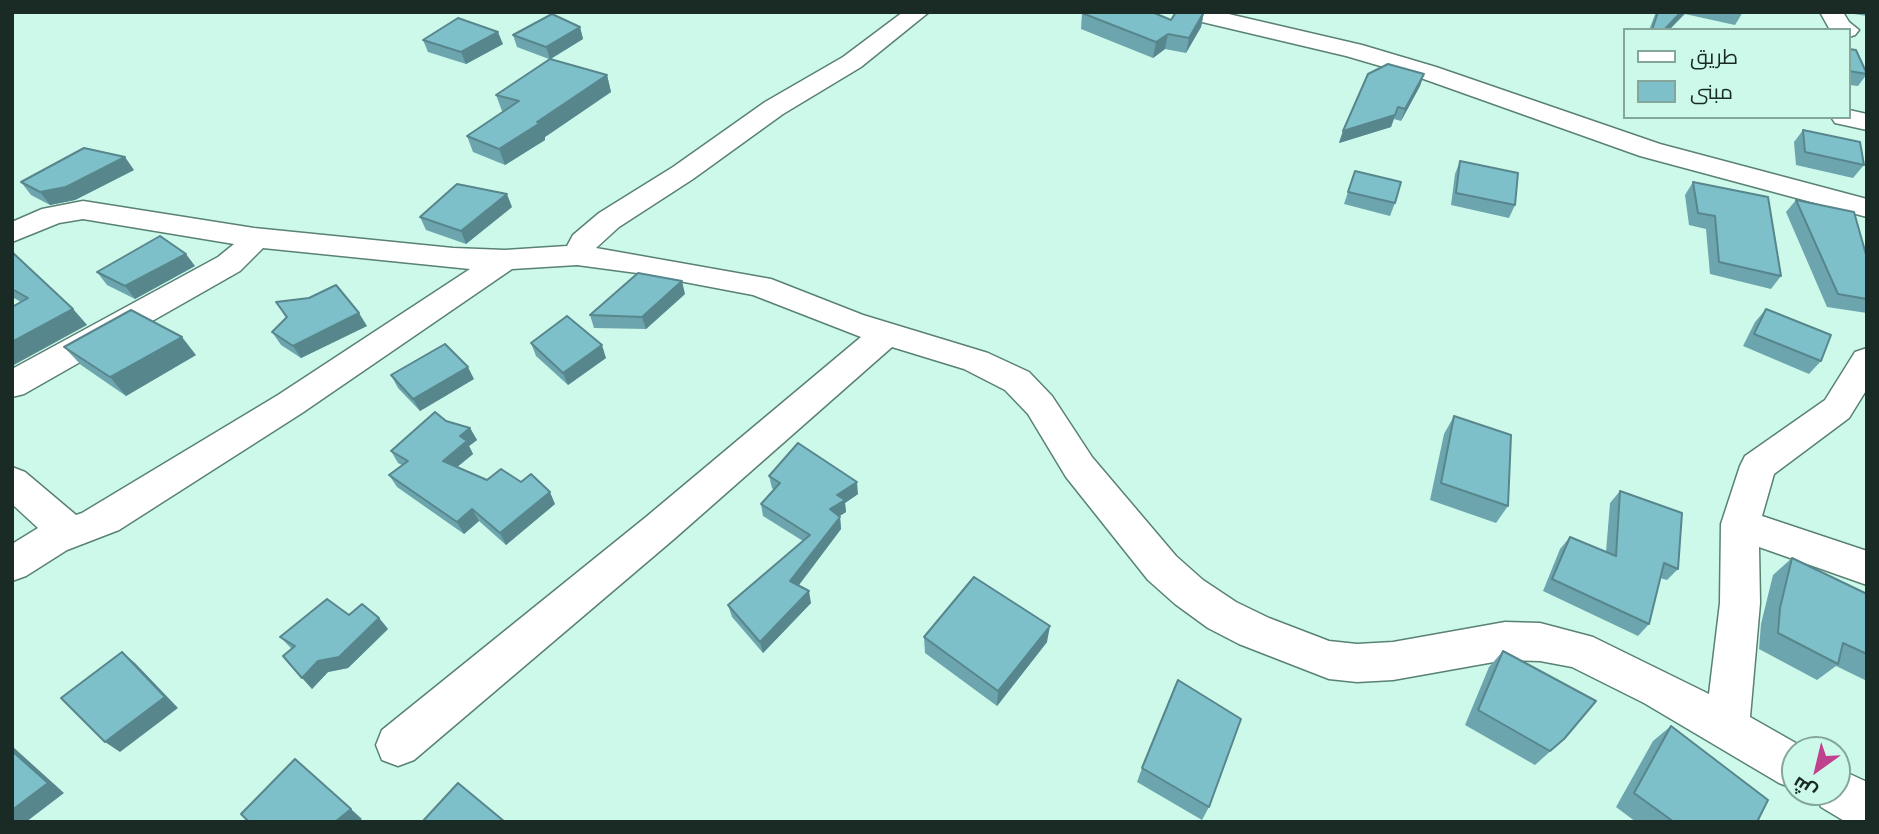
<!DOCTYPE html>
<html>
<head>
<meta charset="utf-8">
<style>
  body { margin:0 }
  #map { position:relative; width:1879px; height:834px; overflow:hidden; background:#cdf9ea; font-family:"Alegreya Sans",Cairo,sans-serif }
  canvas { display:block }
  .frame { position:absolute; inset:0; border:14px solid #1a2a25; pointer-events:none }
  .legend { position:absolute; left:1623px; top:28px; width:228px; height:91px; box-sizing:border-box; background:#cdf9ea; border:2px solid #85a69b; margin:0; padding:9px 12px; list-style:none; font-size:21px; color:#1a2a25 }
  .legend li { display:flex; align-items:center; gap:14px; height:35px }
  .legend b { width:35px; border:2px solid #85a69b }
  .north { position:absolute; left:1781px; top:736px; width:70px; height:70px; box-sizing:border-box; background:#cdf9ea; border:2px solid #85a69b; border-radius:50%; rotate:214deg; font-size:19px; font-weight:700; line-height:28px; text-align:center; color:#1a2a25 }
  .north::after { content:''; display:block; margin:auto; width:24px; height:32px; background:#c0418d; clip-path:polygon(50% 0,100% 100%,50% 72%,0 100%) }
</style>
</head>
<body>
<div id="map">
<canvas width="1879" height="834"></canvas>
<div class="frame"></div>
<ul class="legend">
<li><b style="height:9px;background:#fff"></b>طريق</li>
<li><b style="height:19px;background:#7ec0ca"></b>مبنى</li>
</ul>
<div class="north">ش</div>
</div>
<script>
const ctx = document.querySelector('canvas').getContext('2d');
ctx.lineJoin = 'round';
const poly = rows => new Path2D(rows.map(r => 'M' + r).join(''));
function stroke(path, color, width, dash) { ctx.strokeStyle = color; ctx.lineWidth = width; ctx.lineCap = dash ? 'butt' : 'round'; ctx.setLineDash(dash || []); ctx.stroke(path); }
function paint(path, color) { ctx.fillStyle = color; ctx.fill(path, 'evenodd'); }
const street = poly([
  [903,12,929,12,861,67,783,114,693,179,619,227,596,248,771,279,863,315,988,353,1029,372,1052,396,1092,457,1176,556,1203,580,1236,602,1269,618,1329,641,1357,644,1393,642,1505,622,1540,623,1593,637,1709,694,1720,603,1721,524,1740,466,1745,456,1825,400,1855,352,1867,348,1867,389,1849,418,1774,474,1762,516,1867,551,1867,585,1759,547,1760,603,1750,717,1808,750,1795,750,1795,789,1779,783,1644,703,1572,667,1540,661,1505,660,1393,680,1357,682,1329,679,1239,644,1208,628,1175,604,1148,580,1066,477,1028,414,1005,390,964,369,892,347,674,539,414,760,398,766,382,760,376,745,382,730,646,517,861,337,753,295,637,273,577,265,512,269,302,413,119,530,67,550,26,576,12,581,12,544,38,528,12,504,12,467,25,472,76,515,82,513,278,395,470,269,263,248,240,271,24,394,12,397,12,369,218,257,234,244,83,219,59,223,12,242,12,222,42,209,83,201,254,228,453,248,505,250,567,246,573,235,599,213,673,167,765,102,843,57,903,12],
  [1178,12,1220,12,1362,45,1436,67,1660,144,1867,199,1867,217,1640,156,1418,77,1346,56,1181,17,1178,12],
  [1820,12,1843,12,1849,22,1859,30,1855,35,1849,37,1849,30,1830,30,1820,12],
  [1849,110,1867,114,1867,130,1835,123,1831,117,1849,117,1849,110],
  [1837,768,1867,782,1867,822,1846,822,1821,807,1814,792,1837,792,1837,768]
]);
stroke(street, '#598174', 3);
paint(street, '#fff');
paint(poly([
  [1204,12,1201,27,1186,53,1165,49,1153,58,1081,29,1082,13,1171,20],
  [1656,12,1743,12,1735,25,1685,14,1669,30,1649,30],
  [1845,12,1867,12,1867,16,1847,13],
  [580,27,583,39,551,59,607,75,611,92,545,137,545,140,505,165,473,152,467,136,504,112,502,111,496,95,549,59,517,47,513,35],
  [423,40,503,44,466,64,428,52],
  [1849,49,1867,74,1858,86,1849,85],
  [1424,74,1420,86,1401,121,1394,119,1391,127,1339,143,1343,131],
  [1803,130,1864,165,1853,178,1796,165,1794,142],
  [1460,161,1515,205,1509,218,1451,205,1455,174],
  [134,170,75,200,50,205,31,195,21,182],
  [1355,171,1395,203,1390,216,1344,204],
  [1693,182,1781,276,1771,289,1710,274,1706,229,1689,225,1685,195],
  [1796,200,1867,258,1867,313,1827,307,1786,212],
  [512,207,466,244,426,230,420,217],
  [12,252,73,309,87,325,21,302,12,297],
  [195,266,135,299,107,285,97,272],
  [685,294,646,329,594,328,590,315],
  [276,302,367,326,301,358,281,345,272,332,286,318],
  [1766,309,1821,361,1809,374,1743,346,1755,322],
  [531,343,606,358,568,385,536,356],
  [64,347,196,355,126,396,81,365],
  [391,375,474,379,420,411,398,388],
  [1454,416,1508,506,1496,523,1430,500,1444,434],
  [446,421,470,428,477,440,469,446,473,454,457,467,487,480,555,504,506,545,479,521,464,534,397,487,389,475,402,465,398,463,391,451],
  [769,476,858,494,845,503,846,512,839,516,840,517,841,529,798,586,811,603,763,653,732,617,728,605,803,541,763,516,761,504,774,490,772,488],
  [1620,491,1678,569,1667,580,1660,578,1649,624,1638,636,1543,591,1560,549,1570,537,1606,552,1610,503],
  [1792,558,1867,594,1867,681,1836,666,1817,680,1759,649,1761,624,1773,575],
  [349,615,379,618,388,629,348,668,328,672,312,689,292,649,280,637],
  [924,637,1047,642,997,706,925,653],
  [1503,651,1564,739,1535,765,1465,725,1489,667],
  [1671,726,1757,822,1636,822,1616,807,1653,741],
  [1142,768,1209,807,1202,820,1137,782]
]), '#6ca5ae');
paint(poly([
  [1204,12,1201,27,1186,53,1189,38],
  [1681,12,1686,12,1669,30,1664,30],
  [580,27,583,39,550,59,546,47],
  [498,32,503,44,466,64,461,52],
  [1168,34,1165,49,1153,58,1156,42],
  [1424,74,1420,86,1401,121,1405,109],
  [607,75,611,92,545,137,545,140,505,165,499,149],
  [1395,115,1391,127,1339,143,1343,131],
  [125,157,134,170,75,200,50,205,40,192],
  [507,194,512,207,466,244,461,231],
  [186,254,195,266,135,299,125,286],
  [682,281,685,294,646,329,642,317],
  [73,309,87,325,12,366,12,342],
  [359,313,367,326,301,358,293,346],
  [182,337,196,355,126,396,110,377],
  [602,345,606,358,568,385,563,373],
  [468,367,474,379,420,411,413,399],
  [470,428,477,440,469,446,473,454,450,473,443,461,460,436],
  [857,482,858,494,845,503,846,512,832,521,830,509,837,495],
  [550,492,555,504,506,545,500,533],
  [472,509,479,521,464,534,457,522],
  [840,517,841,529,793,593,790,581],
  [809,591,811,603,763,653,760,642],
  [379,618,388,629,348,668,328,672,312,689,302,678,318,661],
  [1050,626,1047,642,997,706,998,691],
  [122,652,135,663,178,708,120,752,105,742],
  [12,746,64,793,26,822,12,822],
  [295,759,362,819,358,822,335,822]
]), '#58868d');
const building = poly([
  [1084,12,1152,12,1171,20,1176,12,1204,12,1189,38,1168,34,1156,42,1082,13,1084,12],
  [1658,12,1681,12,1664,30,1652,30,1658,12],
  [552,14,580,27,546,47,513,35,552,14],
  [458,18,498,32,461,52,423,40,458,18],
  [1849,49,1856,50,1867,74,1849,71,1849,49],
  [550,59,607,75,537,122,540,123,499,149,467,136,519,101,496,95,550,59],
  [1388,64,1424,74,1405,109,1398,107,1395,115,1343,131,1368,74,1388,64],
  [1803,130,1860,142,1864,165,1805,152,1803,130],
  [84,148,125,157,66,187,40,192,21,182,84,148],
  [1460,161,1518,173,1515,205,1456,193,1460,161],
  [1355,171,1401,182,1395,203,1348,192,1355,171],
  [1693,182,1768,197,1781,276,1719,262,1715,216,1698,213,1693,182],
  [457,184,507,194,461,231,420,217,457,184],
  [1796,200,1854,212,1867,258,1867,299,1838,294,1796,200],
  [160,236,186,254,125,286,97,272,160,236],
  [12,252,73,309,12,342,12,307,28,298,12,289,12,252],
  [638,273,682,281,642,317,590,315,638,273],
  [336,285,359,313,293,346,272,332,287,317,276,302,309,298,336,285],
  [1766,309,1831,335,1821,361,1754,334,1766,309],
  [131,310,182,337,110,377,64,347,131,310],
  [567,316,602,345,563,373,531,343,567,316],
  [445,344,468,367,413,399,391,375,445,344],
  [435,412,446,421,470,428,460,436,467,441,443,461,487,480,501,469,521,482,531,474,550,492,500,533,472,509,457,522,389,475,408,461,391,451,435,412],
  [1454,416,1511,435,1508,506,1441,483,1454,416],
  [798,443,857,482,837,495,845,500,830,509,840,517,790,581,809,591,760,642,728,605,810,535,761,504,780,483,769,476,798,443],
  [1620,491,1682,513,1678,569,1664,563,1649,624,1552,579,1570,537,1616,556,1620,491],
  [1792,558,1867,594,1867,654,1843,643,1838,664,1778,633,1780,608,1792,558],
  [974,577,1050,626,998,691,924,637,974,577],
  [327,599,349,615,362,604,379,618,339,657,318,661,302,678,283,656,295,646,280,637,327,599],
  [1503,651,1596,701,1564,739,1550,751,1478,710,1503,651],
  [122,652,165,697,105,742,61,698,122,652],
  [1178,680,1241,719,1209,807,1142,768,1178,680],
  [1671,726,1768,800,1757,822,1674,822,1634,793,1671,726],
  [12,751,48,783,12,810,12,751],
  [295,759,351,809,335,822,249,822,241,814,295,759],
  [458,783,505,822,422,822,458,783]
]);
paint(building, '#7ec0ca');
stroke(building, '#58868d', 2);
</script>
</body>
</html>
